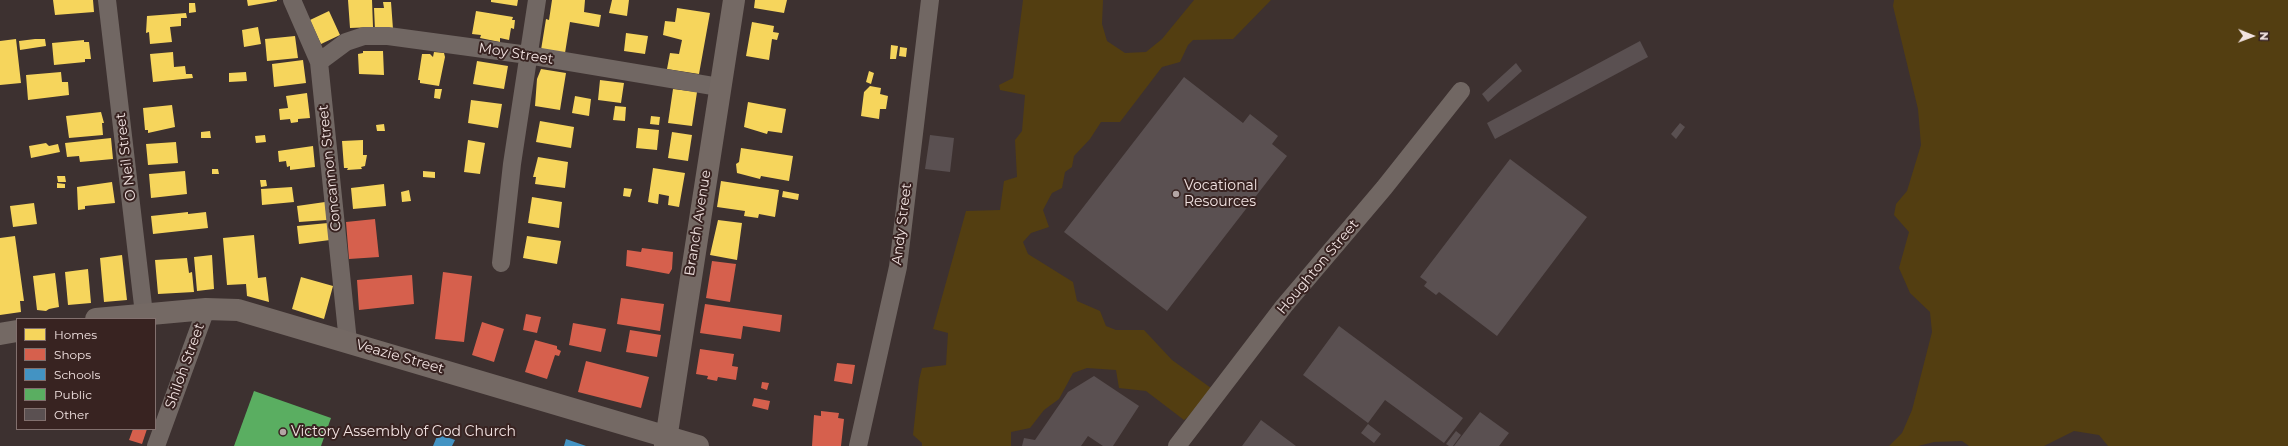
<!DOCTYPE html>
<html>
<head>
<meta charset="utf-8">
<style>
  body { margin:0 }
  #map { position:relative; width:2288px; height:446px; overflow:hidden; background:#3d3130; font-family:Montserrat,sans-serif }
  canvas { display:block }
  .legend { position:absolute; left:16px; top:318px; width:140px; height:112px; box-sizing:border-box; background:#382321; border:1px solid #82706e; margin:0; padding:5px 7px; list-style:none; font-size:12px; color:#f2e3e2 }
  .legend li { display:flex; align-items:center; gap:8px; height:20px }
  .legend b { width:20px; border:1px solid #82706e }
  .north { position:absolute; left:2232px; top:16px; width:40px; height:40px; -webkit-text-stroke:3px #382321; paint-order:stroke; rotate:91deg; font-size:11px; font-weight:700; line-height:16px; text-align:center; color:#f2e3e2 }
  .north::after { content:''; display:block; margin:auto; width:14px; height:18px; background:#f2e3e2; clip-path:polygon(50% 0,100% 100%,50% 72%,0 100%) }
</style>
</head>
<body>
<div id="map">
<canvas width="2288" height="446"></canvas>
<ul class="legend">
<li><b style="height:11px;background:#f6d55c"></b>Homes</li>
<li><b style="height:11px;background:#d6604d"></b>Shops</li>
<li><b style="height:11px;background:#4393c3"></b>Schools</li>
<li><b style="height:11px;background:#5aae61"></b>Public</li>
<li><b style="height:11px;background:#5a5051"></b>Other</li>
</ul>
<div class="north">N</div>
</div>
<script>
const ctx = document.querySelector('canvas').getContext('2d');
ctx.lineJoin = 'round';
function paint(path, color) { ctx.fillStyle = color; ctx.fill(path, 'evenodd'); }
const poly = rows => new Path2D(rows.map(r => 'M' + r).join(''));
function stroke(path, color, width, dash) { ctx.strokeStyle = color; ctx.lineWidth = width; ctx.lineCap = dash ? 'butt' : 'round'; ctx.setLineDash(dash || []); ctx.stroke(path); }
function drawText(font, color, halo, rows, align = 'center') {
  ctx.font = font + ' Montserrat,sans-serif'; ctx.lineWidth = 4; ctx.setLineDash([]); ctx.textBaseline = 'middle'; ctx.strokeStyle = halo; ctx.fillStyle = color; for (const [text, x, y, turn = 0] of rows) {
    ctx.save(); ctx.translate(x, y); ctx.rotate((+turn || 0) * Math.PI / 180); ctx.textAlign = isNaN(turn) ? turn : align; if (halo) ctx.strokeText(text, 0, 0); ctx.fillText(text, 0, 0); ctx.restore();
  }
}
paint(poly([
  [1023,0,1103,0,1102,24,1107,41,1125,53,1146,52,1162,39,1194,0,1271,0,1233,39,1193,40,1188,45,1180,62,1162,67,1120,122,1101,122,1090,139,1074,156,1072,167,1065,172,1062,188,1052,193,1043,210,1049,227,1031,233,1023,242,1028,254,1073,282,1077,301,1100,311,1106,326,1116,330,1144,330,1172,360,1211,388,1188,417,1184,420,1146,391,1119,388,1116,370,1087,368,1073,373,1059,399,1044,410,1030,428,1011,432,1011,446,922,446,922,443,913,435,919,380,922,368,946,365,948,333,933,329,966,211,1000,210,1004,181,1017,177,1015,140,1022,131,1025,95,1000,90,999,85,1013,78],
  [1894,0,2288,0,2288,446,2108,446,2099,435,2074,431,2044,446,1969,446,1962,441,1934,442,1918,446,1889,446,1902,433,1912,410,1932,332,1930,312,1910,293,1899,268,1909,232,1894,215,1896,204,1907,191,1921,145,1918,109,1893,6]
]), '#533e11');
paint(poly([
  [53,0,93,0,94,12,55,15],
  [247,0,277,0,277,1,248,6],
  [348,0,372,0,373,27,350,28],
  [491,0,518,0,517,6,491,2],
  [552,0,585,0,584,12,601,15,599,27,570,22,565,53,541,50,546,19,549,20],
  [612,0,629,0,627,16,609,13],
  [755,0,787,0,784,13,754,8],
  [383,2,391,2,393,29,375,30,374,8,384,8],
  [189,3,195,3,196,12,189,13],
  [677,8,710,13,699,74,667,69,670,53,679,54,682,40,663,35,665,21,675,22],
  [329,11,340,35,321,44,310,20],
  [476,11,513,17,512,20,515,20,514,29,511,28,509,40,500,38,500,42,480,38,481,35,472,34],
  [186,13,187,18,181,18,181,26,170,27,172,42,150,44,149,32,146,33,147,16],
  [752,22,774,26,773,32,779,33,777,40,772,39,769,60,746,56],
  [258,27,261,44,244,47,242,30],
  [626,33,648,36,645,54,624,51],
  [295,36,298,58,267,61,265,39],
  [16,39,21,83,0,85,0,41],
  [35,39,45,39,46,46,20,50,19,41],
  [84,40,84,42,89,42,91,59,85,59,85,62,54,65,52,43],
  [891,45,898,46,896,59,890,59],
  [900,47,907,48,906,57,899,56],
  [363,51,383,51,384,75,359,74,358,54,363,53],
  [173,52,174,67,185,66,186,74,192,74,193,78,153,82,150,54],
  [434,52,444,53,445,57,439,86,420,83,420,80,418,80,422,54,430,54,433,57],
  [303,60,306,83,274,87,272,64],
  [477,61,508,66,504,89,473,84],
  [541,69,566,73,560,110,535,106,537,79],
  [869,71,874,73,871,84,866,82],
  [61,72,62,82,68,82,69,95,28,100,26,75],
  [246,72,247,81,229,82,229,73],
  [600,80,624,83,621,103,598,100],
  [870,86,881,88,880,94,888,96,886,109,880,109,879,119,861,116,864,92],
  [435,89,442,89,440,99,434,98],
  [673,89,697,92,692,126,668,123],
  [307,93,310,118,298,119,298,122,291,123,290,119,280,120,279,109,288,108,286,96],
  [575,96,591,99,589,116,572,113],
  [471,100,502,104,498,128,468,123],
  [748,102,786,109,782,133,768,131,767,134,744,127],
  [172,105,175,127,148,133,148,130,145,130,143,108],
  [615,106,626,107,625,121,613,120],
  [101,112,104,123,102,123,103,135,69,138,66,116],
  [651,116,660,117,659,125,650,124],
  [540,121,574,127,571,148,536,142],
  [384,124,385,131,377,131,376,125],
  [638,128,659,130,657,150,636,148],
  [210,131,211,138,201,138,201,132],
  [672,132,692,135,688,161,668,158],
  [265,135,266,142,256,143,255,136],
  [111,138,113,159,80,162,79,156,67,157,65,143],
  [363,140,363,155,367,155,365,166,361,167,362,169,347,170,348,168,344,168,342,141],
  [468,140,485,143,480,174,464,172],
  [176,142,178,163,148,165,146,144],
  [46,143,49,146,58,144,60,152,31,158,29,146],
  [313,146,315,167,290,170,290,166,287,167,286,161,279,162,278,151],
  [741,148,793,156,789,181,761,176,760,179,737,173,736,164,739,162],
  [538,157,568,162,565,188,535,184,536,177,533,177],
  [653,168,685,173,679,207,668,205,669,196,659,194,658,204,648,202],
  [212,169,218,169,219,174,212,174],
  [185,171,187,194,151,198,149,174],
  [423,171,435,172,435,178,423,177],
  [57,176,65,176,66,182,58,182],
  [260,180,266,180,267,186,261,187],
  [721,181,779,190,775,217,759,214,758,218,744,216,745,211,717,207],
  [112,182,115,203,85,206,85,209,78,210,77,187],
  [57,183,65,184,65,188,57,188],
  [384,184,386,206,353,209,351,188],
  [292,187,294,202,262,205,261,189],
  [624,188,632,189,630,197,623,196],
  [409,190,411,201,402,202,401,192],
  [783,191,799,194,798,200,782,197],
  [532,197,562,202,559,228,528,223],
  [325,202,327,220,299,222,297,206],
  [34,203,37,224,13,227,10,206],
  [188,212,188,214,206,212,208,228,153,234,151,216],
  [718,220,742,223,737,260,710,255],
  [328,223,330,240,299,244,297,226],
  [254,235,258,278,266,277,269,302,247,296,246,284,227,285,223,238],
  [15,236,24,301,20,301,21,312,0,315,0,238],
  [527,236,561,241,557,264,523,258],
  [122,255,127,300,104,302,100,258],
  [212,255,214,289,197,291,194,257],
  [187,258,189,273,192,272,194,292,158,294,155,260],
  [88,269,91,303,68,305,65,272],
  [55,273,59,307,49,309,46,311,37,310,33,276],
  [301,277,333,286,324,319,292,309]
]), '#f6d55c');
paint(poly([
  [375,219,379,257,349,259,346,222],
  [642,248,673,252,672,269,669,274,626,266,627,250,641,252],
  [712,261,736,264,730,302,706,298],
  [443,272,472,276,464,342,435,339],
  [412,275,414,304,359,310,357,280],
  [621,298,664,304,660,331,617,324],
  [705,304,782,315,780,332,743,326,741,339,700,333],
  [526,314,541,317,537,333,523,330],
  [482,322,504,329,494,362,472,355],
  [573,323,606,329,601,352,569,345],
  [630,330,661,335,657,357,626,352],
  [535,340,557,346,557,349,561,351,559,356,555,355,547,379,525,372],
  [700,349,734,354,732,366,738,367,736,380,718,377,717,381,707,379,708,376,696,374],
  [586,361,649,377,641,408,578,392],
  [837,363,855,365,852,384,834,381],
  [762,382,769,383,767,390,761,388],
  [754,398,770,401,768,410,752,406],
  [821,411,839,413,838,418,844,419,841,446,812,446,814,415,821,416],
  [133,429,147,429,142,444,129,440]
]), '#d6604d');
paint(poly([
  [438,434,455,440,452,446,433,446],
  [566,439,586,446,564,446]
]), '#4393c3');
paint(poly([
  [254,391,331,418,321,446,234,446]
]), '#5aae61');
paint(poly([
  [1640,41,1648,57,1495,139,1487,123],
  [1516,63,1522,71,1488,102,1482,94],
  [1184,77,1243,123,1250,114,1278,136,1272,144,1287,156,1167,311,1064,232],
  [1680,123,1685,127,1676,139,1671,134],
  [930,135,954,138,950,172,925,169],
  [1510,159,1587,217,1497,336,1439,292,1436,295,1424,286,1427,282,1420,277],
  [1339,326,1463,418,1444,443,1385,400,1368,423,1303,375],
  [1094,376,1139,406,1113,446,1103,446,1088,436,1081,446,1022,446,1024,438,1035,440,1068,392],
  [1480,412,1509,433,1499,446,1454,446],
  [1261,420,1296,446,1242,446],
  [1368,424,1381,434,1374,443,1361,433],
  [1456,431,1461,435,1453,446,1449,446,1446,444]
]), '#5a5051');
stroke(poly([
  [107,0,144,314],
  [292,0,319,62,348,342],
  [319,62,346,42,364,36,388,36,528,55,719,87],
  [501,263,512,164,537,0],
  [156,446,206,309],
  [858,446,898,267,930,0],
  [1177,446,1284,306,1384,188,1461,91]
]), '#716763', 18);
stroke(poly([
  [96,319,206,309,238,310,698,446],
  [0,334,17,331],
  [665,446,734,0]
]), '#746964', 22);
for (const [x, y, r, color] of [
  [1176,194,4,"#b3a5a4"],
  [283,432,4,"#b3a5a4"]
]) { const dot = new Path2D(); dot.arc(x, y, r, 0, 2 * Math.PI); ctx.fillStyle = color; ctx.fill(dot); stroke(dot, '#382321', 1.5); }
drawText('14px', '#f2e3e2', '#382321', [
  ["Moy Street",516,54,9],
  ["O Neil Street",126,157,-97],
  ["Concannon Street",330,168,-96],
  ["Branch Avenue",698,223,-81],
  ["Andy Street",902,224,-83],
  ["Houghton Street",1318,267,-50],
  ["Veazie Street",400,357,16],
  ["Shiloh Street",185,366,-70]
]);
drawText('14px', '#f2e3e2', '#382321', [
  ["Vocational",1184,186],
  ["Resources",1184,202],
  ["Victory Assembly of God Church",291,432]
], 'left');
</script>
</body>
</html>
